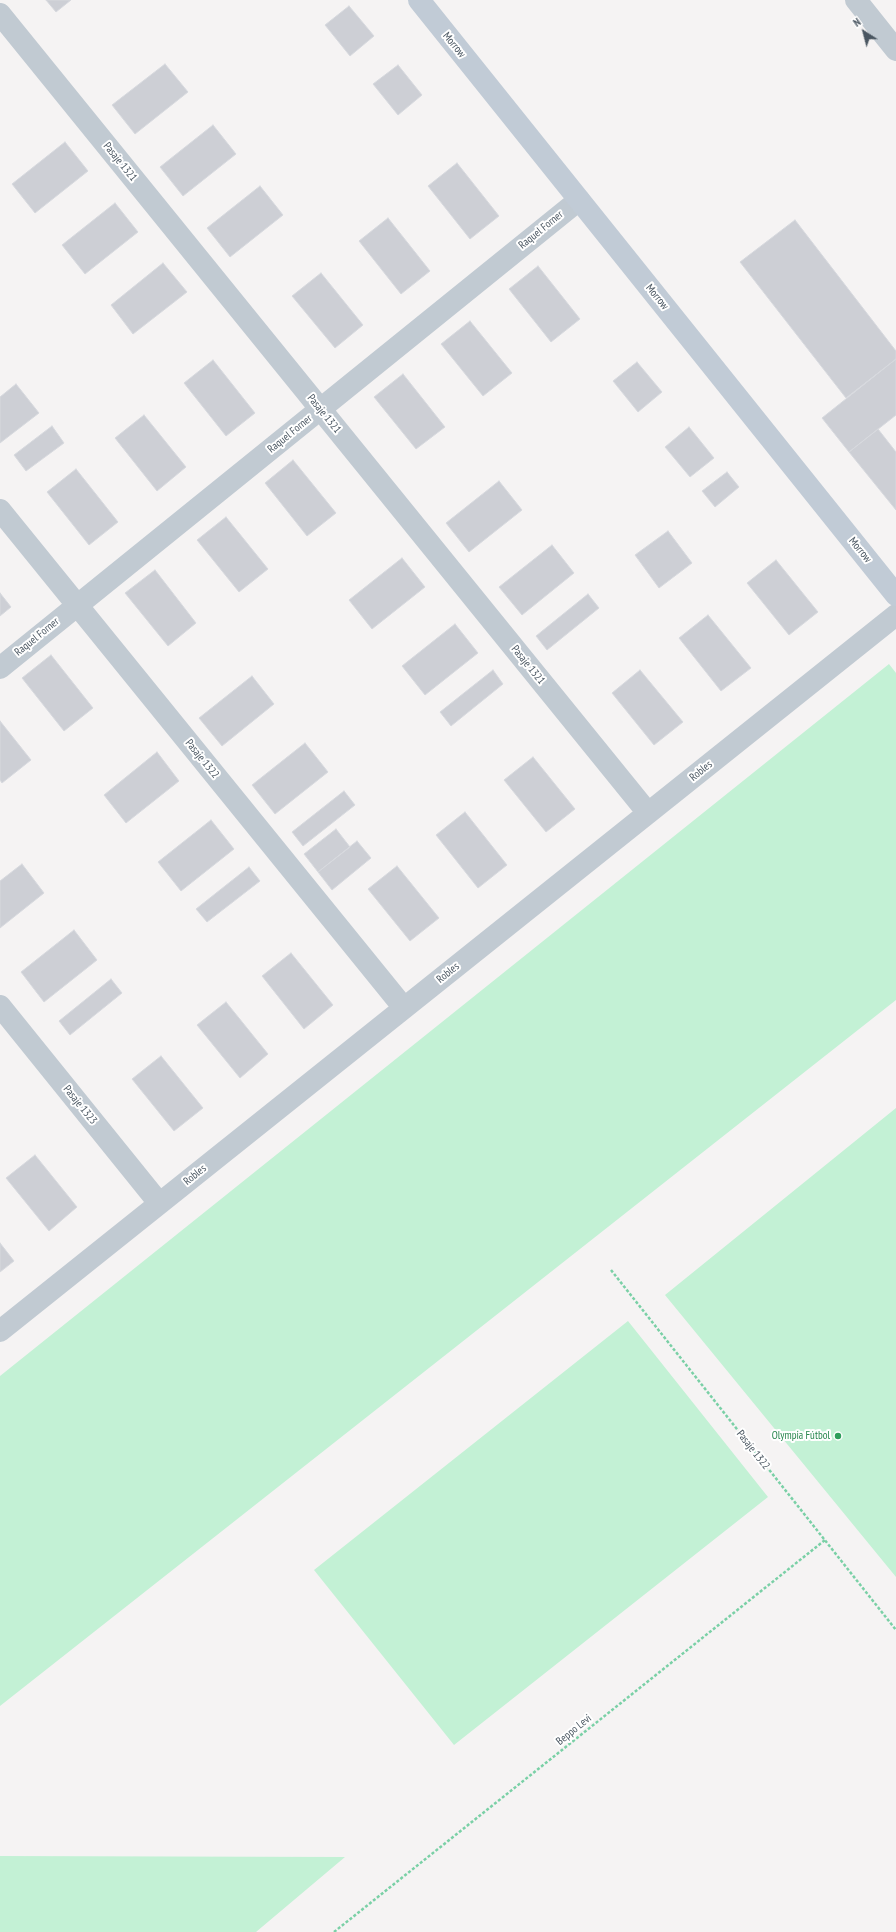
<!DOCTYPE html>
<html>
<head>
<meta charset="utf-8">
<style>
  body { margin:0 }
  #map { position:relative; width:896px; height:1932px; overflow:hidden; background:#f5f3f3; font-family:"PT Sans Narrow",sans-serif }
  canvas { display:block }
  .north { position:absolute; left:844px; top:12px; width:40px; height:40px; -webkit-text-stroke:3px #fff; paint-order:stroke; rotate:324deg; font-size:11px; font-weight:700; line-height:16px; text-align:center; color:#4a5661 }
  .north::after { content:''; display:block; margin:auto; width:14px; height:18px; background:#4a5661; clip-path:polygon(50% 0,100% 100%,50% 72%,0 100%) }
</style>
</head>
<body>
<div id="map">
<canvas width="896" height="1932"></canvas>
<div class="north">N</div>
</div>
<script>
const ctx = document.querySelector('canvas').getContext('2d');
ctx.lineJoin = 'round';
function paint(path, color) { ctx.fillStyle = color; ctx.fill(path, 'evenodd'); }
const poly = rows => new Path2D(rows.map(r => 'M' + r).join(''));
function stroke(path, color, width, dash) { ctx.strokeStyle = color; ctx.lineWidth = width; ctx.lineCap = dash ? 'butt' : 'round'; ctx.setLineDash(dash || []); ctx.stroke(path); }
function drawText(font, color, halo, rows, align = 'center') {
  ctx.font = font + ' "PT Sans Narrow",sans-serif'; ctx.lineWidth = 4; ctx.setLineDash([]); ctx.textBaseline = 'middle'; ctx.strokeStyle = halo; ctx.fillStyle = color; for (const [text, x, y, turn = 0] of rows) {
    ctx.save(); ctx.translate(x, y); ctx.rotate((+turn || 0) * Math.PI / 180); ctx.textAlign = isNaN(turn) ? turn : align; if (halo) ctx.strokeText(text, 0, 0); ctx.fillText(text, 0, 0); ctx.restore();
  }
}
paint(poly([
  [889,664,896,673,896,1000,0,1706,0,1376],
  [896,1108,896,1577,665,1295],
  [628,1321,768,1497,454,1745,314,1570],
  [0,1856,345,1857,256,1932,0,1932]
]), '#c3f1d5');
const building = poly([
  [46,0,71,0,56,12,46,0],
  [349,6,374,36,350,56,325,25,349,6],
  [165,64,188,92,135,134,112,105,165,64],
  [398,65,422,95,398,115,373,84,398,65],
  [213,125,236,154,183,196,160,167,213,125],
  [65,142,88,171,35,213,12,184,65,142],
  [457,163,499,216,470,239,428,186,457,163],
  [260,186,283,215,230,257,207,228,260,186],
  [115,203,138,232,85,274,62,245,115,203],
  [388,218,430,271,401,294,359,241,388,218],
  [795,220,896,351,896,359,846,398,740,262,795,220],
  [163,263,187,292,133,334,111,305,163,263],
  [538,266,580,319,551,342,509,289,538,266],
  [321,273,363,325,335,348,292,296,321,273],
  [470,321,512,373,483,396,441,344,470,321],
  [896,359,896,415,849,452,822,418,896,359],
  [213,360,255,413,226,436,184,383,213,360],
  [637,362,662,392,638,412,613,381,637,362],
  [403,374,445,427,416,449,374,397,403,374],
  [16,384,39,413,0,443,0,397,16,384],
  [144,415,186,467,157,491,115,438,144,415],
  [52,426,64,443,26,471,14,455,52,426],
  [689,427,714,458,690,477,665,447,689,427],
  [878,429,896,452,896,510,849,452,878,429],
  [293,460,336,513,307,536,265,483,293,460],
  [76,469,118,522,89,545,47,492,76,469],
  [727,472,739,487,715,507,702,491,727,472],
  [499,481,522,510,469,552,446,523,499,481],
  [226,517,268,569,239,592,197,540,226,517],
  [668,531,692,563,659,588,635,555,668,531],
  [552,545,574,573,522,615,499,587,552,545],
  [402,558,425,587,372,629,349,600,402,558],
  [776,560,818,612,789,635,747,583,776,560],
  [155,570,196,623,168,646,125,593,155,570],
  [0,593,11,607,0,616,0,593],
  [588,594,599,608,547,650,536,636,588,594],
  [708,615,751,668,721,691,679,638,708,615],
  [455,624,478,653,425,695,402,666,455,624],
  [51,655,93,708,64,731,22,678,51,655],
  [493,670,503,684,451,726,440,712,493,670],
  [640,670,683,722,654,745,612,693,640,670],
  [252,676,274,704,222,746,199,718,252,676],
  [0,721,31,760,2,783,0,780,0,721],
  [305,743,328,772,275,814,252,785,305,743],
  [157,752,179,781,126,823,104,795,157,752],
  [533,757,575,809,546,832,504,780,533,757],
  [344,791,355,805,303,846,292,832,344,791],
  [465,812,507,865,478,888,436,835,465,812],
  [211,820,234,849,181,891,158,862,211,820],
  [336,829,350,847,318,872,304,854,336,829],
  [357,841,371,858,332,890,318,872,357,841],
  [22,864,44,893,0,928,0,881,22,864],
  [397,866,439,918,410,941,368,889,397,866],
  [249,867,260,881,207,922,196,909,249,867],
  [74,930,97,960,44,1002,21,972,74,930],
  [291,953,333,1005,304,1029,262,976,291,953],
  [111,979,122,993,70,1035,59,1021,111,979],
  [226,1002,268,1054,240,1078,197,1025,226,1002],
  [161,1056,203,1108,174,1131,132,1079,161,1056],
  [35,1155,77,1207,49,1231,6,1178,35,1155],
  [0,1243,14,1261,0,1272,0,1243]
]);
paint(building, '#cdcfd5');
stroke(building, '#d7d9de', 1);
stroke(poly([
  [611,1270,896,1630],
  [334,1932,825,1540]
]), '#7ad0a6', 2.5, [3, 2]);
stroke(poly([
  [856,0,896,50],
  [0,14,648,813],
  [0,510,404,1008],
  [0,668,579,200],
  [0,1006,159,1203],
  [0,1331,896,615]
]), '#c1cad2', 22);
stroke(poly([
  [419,0,896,595]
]), '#c1cbd6', 22);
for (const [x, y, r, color] of [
  [838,1436,4,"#2e9e5b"]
]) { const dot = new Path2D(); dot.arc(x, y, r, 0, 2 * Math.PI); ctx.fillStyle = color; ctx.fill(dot); stroke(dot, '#fff', 1.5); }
drawText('11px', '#4a5661', '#fff', [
  ["Morrow",454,45,51],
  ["Pasaje 1321",120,162,51],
  ["Raquel Forner",541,230,-39],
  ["Morrow",657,297,51],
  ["Pasaje 1321",324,414,51],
  ["Raquel Forner",290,434,-39],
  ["Morrow",860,550,51],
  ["Raquel Forner",37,637,-39],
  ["Pasaje 1321",528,665,51],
  ["Pasaje 1322",202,759,51],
  ["Robles",701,771,-39],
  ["Robles",448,973,-39],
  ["Pasaje 1323",80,1105,51],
  ["Robles",195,1175,-39],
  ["Pasaje 1322",753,1450,52],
  ["Beppo Levi",574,1730,-39]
]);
drawText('11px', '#27864d', '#fff', [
  ["Olympia Fútbol",830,1436]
], 'right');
</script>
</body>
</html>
